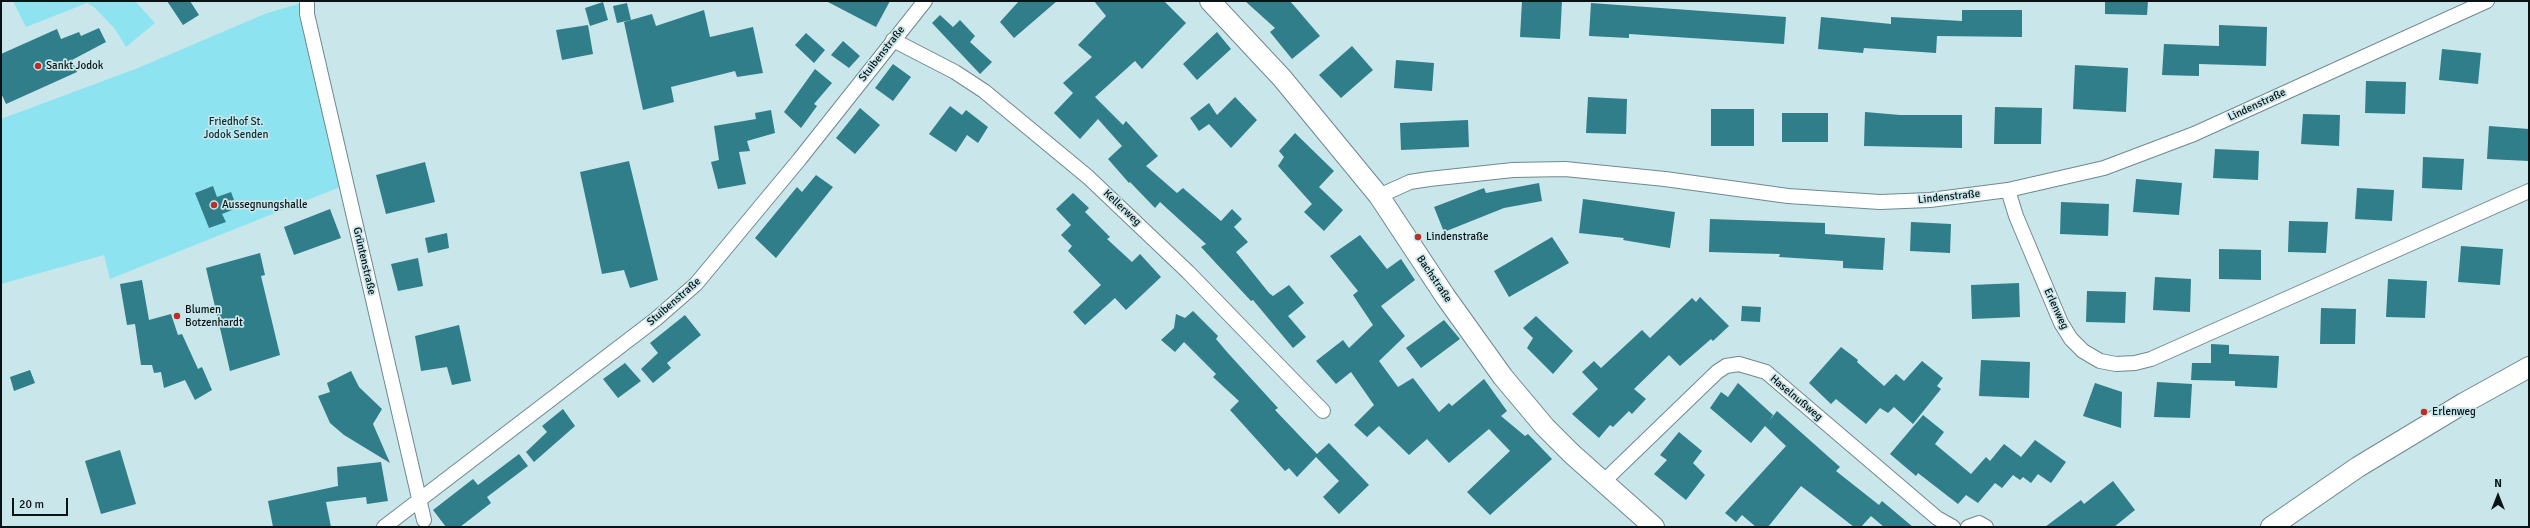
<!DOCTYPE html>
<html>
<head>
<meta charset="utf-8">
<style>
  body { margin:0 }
  #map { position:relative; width:2530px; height:528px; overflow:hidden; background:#c9e6eb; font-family:Signika,sans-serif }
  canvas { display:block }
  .frame { position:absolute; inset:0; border:2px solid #091315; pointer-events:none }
  .north { position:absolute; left:2478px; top:476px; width:40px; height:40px; -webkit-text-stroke:3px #c9e6eb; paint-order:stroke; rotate:0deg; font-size:11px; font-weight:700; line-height:16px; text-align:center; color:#091315 }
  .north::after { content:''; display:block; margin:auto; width:14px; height:18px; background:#091315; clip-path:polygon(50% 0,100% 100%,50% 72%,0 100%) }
  .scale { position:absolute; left:12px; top:498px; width:56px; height:18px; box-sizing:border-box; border:2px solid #091315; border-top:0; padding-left:5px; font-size:12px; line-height:14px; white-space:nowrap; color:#091315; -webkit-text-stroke:3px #c9e6eb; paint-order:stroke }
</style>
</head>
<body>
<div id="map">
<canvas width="2530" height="528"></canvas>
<div class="frame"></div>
<div class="north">N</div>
<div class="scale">20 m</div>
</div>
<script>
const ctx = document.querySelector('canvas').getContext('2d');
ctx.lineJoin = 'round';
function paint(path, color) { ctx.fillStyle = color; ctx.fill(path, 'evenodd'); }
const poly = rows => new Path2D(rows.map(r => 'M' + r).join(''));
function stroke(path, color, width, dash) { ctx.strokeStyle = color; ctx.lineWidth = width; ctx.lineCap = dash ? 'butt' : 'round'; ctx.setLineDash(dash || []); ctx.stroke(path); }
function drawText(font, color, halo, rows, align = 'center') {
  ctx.font = font + ' Signika,sans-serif'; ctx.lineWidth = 3.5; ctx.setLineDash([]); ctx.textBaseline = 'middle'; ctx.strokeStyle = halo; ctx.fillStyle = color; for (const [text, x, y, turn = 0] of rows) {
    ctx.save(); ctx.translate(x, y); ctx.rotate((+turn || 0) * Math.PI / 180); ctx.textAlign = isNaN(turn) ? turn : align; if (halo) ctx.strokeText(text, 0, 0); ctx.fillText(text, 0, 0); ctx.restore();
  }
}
paint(poly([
  [13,1,135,1,155,23,126,47,115,29,95,8,87,3,26,27],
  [302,3,345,185,110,279,104,255,1,284,1,119,138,68,267,13]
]), '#8de3f0');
paint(poly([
  [167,1,190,1,199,15,183,25],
  [826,1,890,1,876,27],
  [1019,1,1057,1,1014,38,1000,22],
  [1094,1,1164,1,1186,23,1142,69,1135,61,1095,97,1123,125,1126,121,1158,156,1146,166,1177,193,1183,188,1221,221,1232,209,1242,219,1234,227,1248,242,1236,252,1269,293,1273,296,1289,285,1304,303,1288,316,1306,337,1293,348,1253,300,1251,301,1201,247,1206,244,1160,202,1155,208,1130,182,1129,183,1108,159,1122,146,1098,119,1080,139,1054,113,1073,93,1063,83,1092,57,1078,45,1106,16],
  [1245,1,1290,1,1320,36,1292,59,1270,32,1275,28],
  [1522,1,1562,1,1560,39,1520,37],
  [2105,1,2148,1,2147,15,2105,14],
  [603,2,608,20,590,26,585,8],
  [627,3,631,20,617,23,613,6],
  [1591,3,1786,17,1784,44,1629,34,1629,38,1589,36],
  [704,10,710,37,753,27,763,73,737,77,735,71,671,87,674,102,643,110,624,22,652,14,656,26],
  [1962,10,2022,10,2022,37,1937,36,1936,53,1864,48,1863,53,1818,49,1821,17,1891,24,1891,17,1962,21],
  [940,15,953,27,960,20,975,36,970,42,992,62,980,74,932,23],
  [588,25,593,54,562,60,556,30],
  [2219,25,2267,27,2266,66,2199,64,2199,76,2162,75,2164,44,2219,46],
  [99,28,106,42,72,60,77,72,6,104,1,93,1,54,57,29,61,39,79,32,81,36],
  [1217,32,1231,49,1197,80,1183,64],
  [806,33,825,50,814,63,795,45],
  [843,41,860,56,849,68,831,55],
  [1352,46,1373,70,1341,98,1319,75],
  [2442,49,2481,53,2478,84,2439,80],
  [1396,60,1434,63,1432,91,1394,88],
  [893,64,911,77,893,101,875,88],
  [2075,65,2128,68,2126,112,2073,109],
  [815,69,832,83,814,104,817,106,801,128,784,112],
  [2366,81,2406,82,2405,114,2365,113],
  [1235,97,1257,120,1231,148,1209,124,1199,131,1190,118,1209,103,1217,115],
  [1588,97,1627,99,1626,134,1586,133],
  [950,106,962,115,966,110,988,127,978,143,967,135,956,152,929,134],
  [1995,107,2042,108,2041,144,1994,144],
  [860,108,880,125,855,154,836,138],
  [1711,109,1754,109,1754,146,1711,146],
  [771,110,775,133,747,141,750,151,739,152,746,184,718,189,711,162,719,160,714,126,756,119,755,113],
  [1865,112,1900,115,1962,115,1962,148,1864,146],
  [1782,113,1828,113,1828,142,1782,142],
  [2303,114,2340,115,2339,146,2301,144],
  [1468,120,1469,147,1401,150,1400,123],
  [2489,126,2529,129,2529,161,2487,159],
  [1295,133,1334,171,1319,187,1343,210,1324,231,1304,212,1312,204,1278,166,1284,157,1279,151],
  [2215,149,2259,151,2258,180,2213,178],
  [2423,157,2464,159,2462,190,2422,188],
  [629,161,658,280,630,288,624,270,602,274,580,172],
  [425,162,435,202,386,214,376,175],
  [816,175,833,187,776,258,755,238,797,187,802,192],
  [2136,179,2182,183,2179,215,2133,212],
  [1539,183,1542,201,1504,208,1444,232,1434,207,1484,188,1486,193],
  [213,186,217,197,231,192,237,208,222,214,226,222,209,228,195,193],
  [2357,188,2394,190,2392,221,2355,219],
  [1073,193,1089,208,1085,212,1110,237,1107,239,1132,262,1140,254,1161,277,1126,310,1115,298,1085,325,1073,312,1101,285,1068,251,1072,246,1061,235,1071,225,1056,209],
  [1583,199,1675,212,1670,248,1623,240,1624,238,1579,233],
  [2061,202,2109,204,2108,236,2060,234],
  [330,209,341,238,294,255,284,227],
  [1710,219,1825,223,1825,234,1885,238,1883,270,1843,268,1843,261,1779,257,1780,254,1709,252],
  [2289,221,2328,222,2326,253,2288,252],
  [1911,222,1951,224,1950,253,1910,251],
  [447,233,449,248,428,253,425,238],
  [1360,235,1387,269,1401,259,1415,280,1381,306,1405,336,1379,361,1398,387,1413,378,1439,412,1449,403,1452,406,1484,379,1507,411,1501,416,1525,436,1528,434,1552,459,1490,515,1467,492,1510,451,1489,429,1449,463,1427,439,1409,455,1379,426,1367,437,1354,425,1374,405,1351,372,1336,384,1316,361,1343,340,1349,348,1373,325,1353,295,1358,291,1330,256],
  [1552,237,1569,263,1509,297,1494,271],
  [2461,246,2503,249,2500,285,2458,282],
  [2219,249,2261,250,2261,280,2219,279],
  [260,253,265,275,261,276,280,355,230,371,206,268],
  [418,258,423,286,398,291,391,264],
  [2155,277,2191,279,2190,312,2153,310],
  [2388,279,2427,281,2425,318,2386,317],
  [142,280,149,320,171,314,178,335,182,334,198,369,202,367,212,390,195,400,185,380,164,388,161,372,154,373,152,365,141,365,135,324,127,325,120,284],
  [2019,283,2020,317,1972,319,1971,285],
  [2087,291,2126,292,2125,323,2086,322],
  [1700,297,1729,326,1713,341,1711,339,1680,366,1669,355,1634,389,1646,399,1632,414,1629,411,1613,427,1610,425,1599,438,1572,414,1598,389,1582,372,1594,361,1601,368,1642,330,1650,338,1692,298,1696,302],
  [1742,306,1761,307,1760,322,1741,321],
  [2321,308,2356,309,2355,344,2320,344],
  [1193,311,1218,336,1216,339,1227,352,1278,408,1275,410,1317,454,1329,443,1369,485,1339,514,1323,497,1339,481,1316,457,1297,477,1289,468,1285,471,1230,410,1239,401,1213,377,1216,374,1184,342,1175,352,1161,340,1174,328,1176,314,1185,318],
  [685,315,701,335,667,363,671,368,653,383,641,369,658,353,650,343],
  [1536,316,1573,351,1553,374,1527,348,1533,338,1523,328],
  [1444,320,1460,339,1421,368,1406,348],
  [459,325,471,381,452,385,447,367,421,371,415,336],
  [2211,344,2229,345,2229,354,2279,356,2277,388,2235,386,2235,381,2191,380,2192,363,2211,363],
  [1841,347,1858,360,1857,362,1884,386,1896,374,1904,381,1922,361,1943,378,1937,386,1941,389,1913,424,1894,407,1888,413,1880,408,1866,424,1836,399,1831,404,1809,383],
  [1981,360,2030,362,2029,398,1979,396],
  [625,363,641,381,618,398,603,379],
  [30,370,35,383,14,391,10,377],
  [351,371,359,387,382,409,373,424,390,463,344,435,330,423,318,396,330,392,327,383],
  [2157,382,2192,384,2190,418,2154,417],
  [1738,383,1773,415,1769,421,1777,411,1840,467,1836,471,1879,505,1882,501,1913,527,1884,527,1871,516,1861,527,1854,527,1801,486,1768,527,1756,527,1742,515,1736,522,1725,513,1786,446,1765,426,1751,443,1710,408,1721,392,1728,397],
  [2095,383,2122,392,2121,428,2083,416],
  [563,409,575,426,534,462,526,452,547,432,542,426],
  [1923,415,1944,432,1935,444,1971,474,1986,457,1990,461,2004,444,2021,457,2035,440,2066,462,2051,483,2038,474,2031,483,2023,477,2020,480,2013,475,2002,488,1995,483,1978,503,1966,495,1958,504,1918,473,1916,476,1890,454],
  [1679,432,1702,451,1693,463,1705,475,1686,500,1654,474,1667,460,1660,455],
  [120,450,136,504,101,514,85,461],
  [519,454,528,466,487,497,491,503,460,527,446,527,433,510,473,479,478,485],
  [381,462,388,501,367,504,366,497,326,502,331,527,273,527,268,501,338,486,337,467],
  [2113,481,2135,510,2114,527,2045,527,2081,500,2084,504]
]), '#2f7e89');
const street = poly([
  [307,1,307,14,424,520],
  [893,40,955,72,984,91,1088,177,1188,272,1323,411],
  [2008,190,2016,216,2061,323,2071,339,2083,351,2100,361,2116,364,2135,363,2151,359,2529,191],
  [1379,196,1410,182,1429,179,1513,170,1565,169,1665,179,1788,196,1880,202,1930,200,2008,190,2104,168,2194,134,2487,1],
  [1602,483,1717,372,1726,366,1739,364,1766,372,1937,518,1953,527],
  [384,527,656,319,696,284,799,160,925,1],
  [1968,527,1979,523,1986,527]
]);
const secondary = poly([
  [1210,1,1282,78,1379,196,1445,296,1503,377,1545,427,1572,454,1654,527],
  [2271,527,2358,467,2464,403,2529,367]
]);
stroke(street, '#6f898e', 16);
stroke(secondary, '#6f898e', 22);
stroke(street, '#fff', 14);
stroke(secondary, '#fff', 20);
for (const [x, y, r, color] of [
  [38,66,4,"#bd2f26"],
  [214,205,4,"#bd2f26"],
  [1418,237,4,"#bd2f26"],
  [177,316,4,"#bd2f26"],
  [2424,412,4,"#bd2f26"]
]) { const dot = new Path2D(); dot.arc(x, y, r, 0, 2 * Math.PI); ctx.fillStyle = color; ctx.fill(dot); stroke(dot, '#c9e6eb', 1.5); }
drawText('11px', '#091315', '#c9e6eb', [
  ["Stuibenstraße",882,54,-52],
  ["Lindenstraße",2257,105,-25],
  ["Lindenstraße",1949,197,-6],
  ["Kellerweg",1122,208,43],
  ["Grüntenstraße",364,261,77],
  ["Bachstraße",1434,279,56],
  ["Stuibenstraße",674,302,-41],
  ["Erlenweg",2056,309,65],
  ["Haselnußweg",1796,398,40]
]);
drawText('11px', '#091315', '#c9e6eb', [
  ["Sankt Jodok",46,66],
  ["Aussegnungshalle",222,205],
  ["Lindenstraße",1426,237],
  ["Blumen",185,310],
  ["Botzenhardt",185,323],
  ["Erlenweg",2432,412]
], 'left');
drawText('11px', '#003036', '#c9e6eb', [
  ["Friedhof St.",236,122],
  ["Jodok Senden",236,135]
]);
</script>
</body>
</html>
